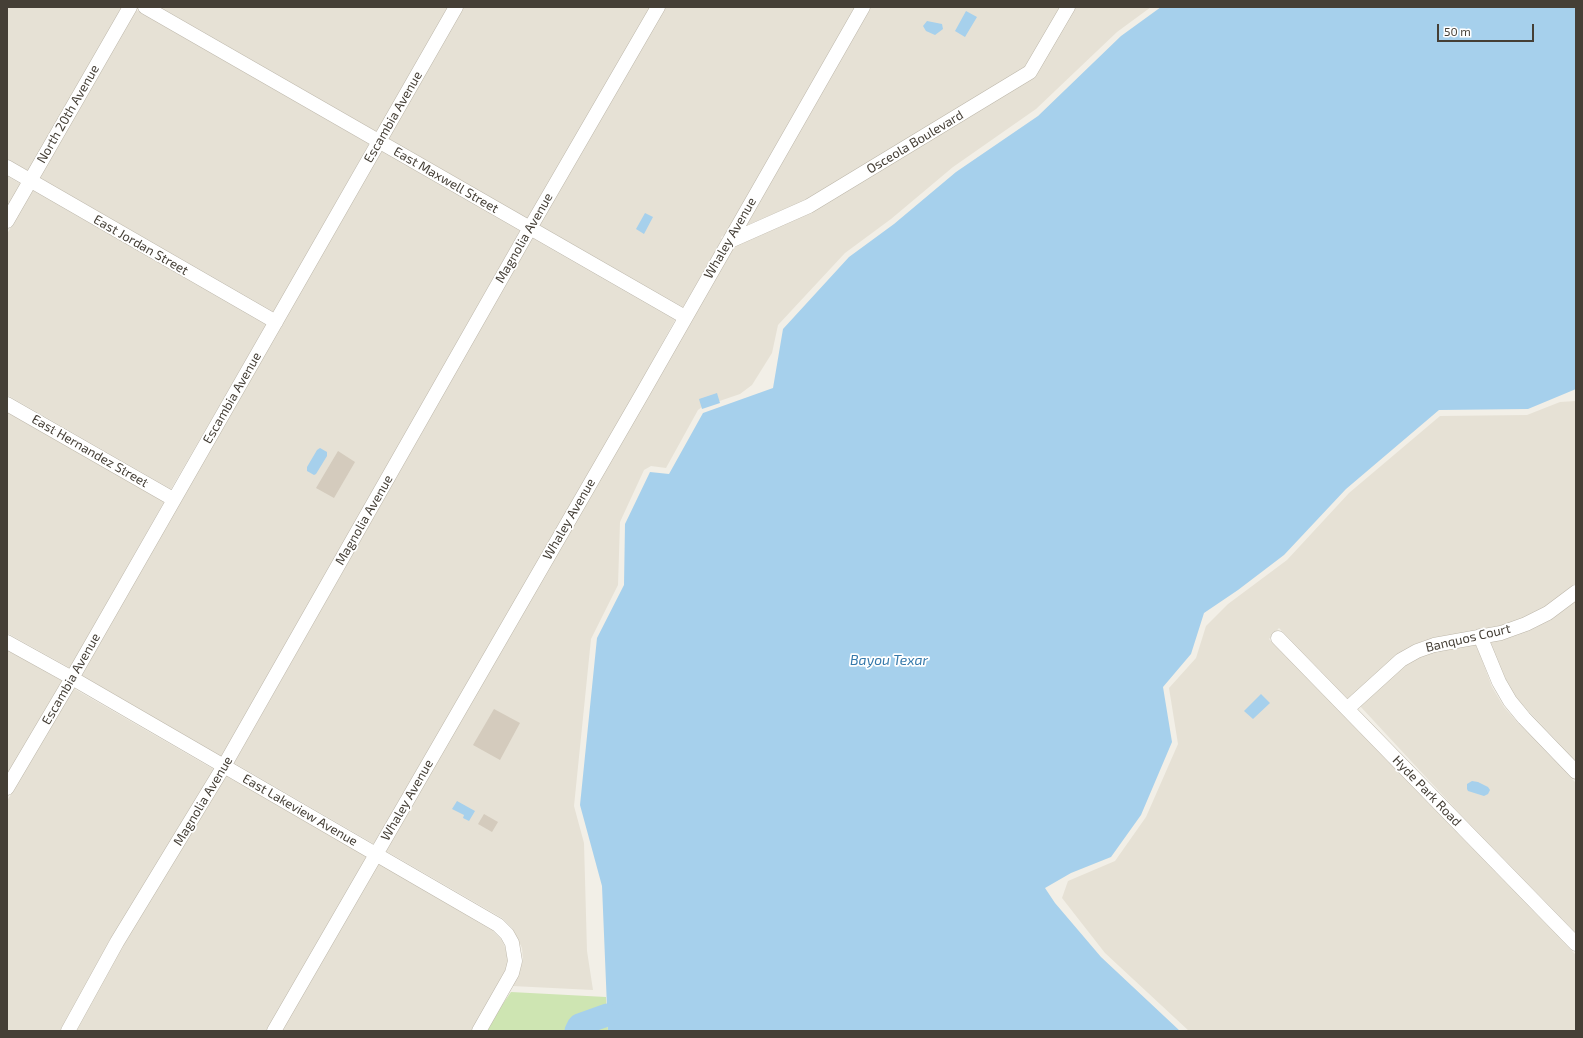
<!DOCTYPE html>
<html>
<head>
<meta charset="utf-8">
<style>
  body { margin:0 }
  #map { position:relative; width:1583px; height:1038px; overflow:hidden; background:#f2efe7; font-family:"Exo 2",sans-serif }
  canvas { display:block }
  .frame { position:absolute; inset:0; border:8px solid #453f36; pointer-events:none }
  .scale { position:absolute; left:1437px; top:24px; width:97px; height:18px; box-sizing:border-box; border:2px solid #453f36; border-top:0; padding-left:5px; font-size:12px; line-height:14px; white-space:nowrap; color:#453f36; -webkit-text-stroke:3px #fff; paint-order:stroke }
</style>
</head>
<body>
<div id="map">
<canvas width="1583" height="1038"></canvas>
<div class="frame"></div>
<div class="scale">50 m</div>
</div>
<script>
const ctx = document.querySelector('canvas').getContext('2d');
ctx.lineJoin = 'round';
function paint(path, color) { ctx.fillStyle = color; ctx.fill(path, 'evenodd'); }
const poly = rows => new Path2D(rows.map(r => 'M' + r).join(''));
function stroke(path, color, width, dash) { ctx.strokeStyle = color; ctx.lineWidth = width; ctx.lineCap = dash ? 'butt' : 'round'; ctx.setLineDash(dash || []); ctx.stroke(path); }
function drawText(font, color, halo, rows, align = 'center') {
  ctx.font = font + ' "Exo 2",sans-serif'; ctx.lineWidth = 3.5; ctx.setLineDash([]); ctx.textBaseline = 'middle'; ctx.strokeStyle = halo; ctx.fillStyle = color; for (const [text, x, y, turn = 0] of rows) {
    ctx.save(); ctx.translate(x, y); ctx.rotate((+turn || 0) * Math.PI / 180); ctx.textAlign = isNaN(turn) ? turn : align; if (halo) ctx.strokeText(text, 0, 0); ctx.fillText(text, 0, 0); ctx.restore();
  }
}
paint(poly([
  [7,7,122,7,28,171,7,159],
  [160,7,448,7,377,132],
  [463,7,651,7,528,219,388,138],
  [666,7,855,7,725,235,721,237,722,240,683,307,539,225],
  [870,7,1061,7,1025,67,806,200,745,226],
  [1076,7,1151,7,1117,32,1036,109,953,167,891,219,845,253,778,325,772,353,752,385,740,394,702,407,698,410,666,468,651,466,644,470,620,522,618,585,591,639,574,806,584,843,587,951,593,990,512,986,518,976,523,960,522,948,512,928,502,918,386,851,734,246,903,156,981,110,1033,77],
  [136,10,369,144,274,312,39,177],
  [381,151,520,231,222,757,81,675],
  [7,176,21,184,7,208],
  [32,190,266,325,171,489,7,395,7,234],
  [532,238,675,320,636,391,374,844,234,763],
  [1576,401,1576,583,1564,594,1545,607,1524,618,1500,626,1485,629,1484,627,1479,630,1434,638,1415,644,1397,655,1348,699,1279,628,1269,639,1576,955,1576,1031,1189,1031,1105,953,1062,898,1068,881,1115,861,1146,817,1178,744,1169,688,1196,658,1206,626,1228,604,1287,560,1349,493,1440,416,1527,415,1560,402],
  [7,412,164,502,70,668,7,633],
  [1576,601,1576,761,1515,697,1505,679,1490,642,1551,619],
  [1476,644,1492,687,1504,707,1518,723,1576,783,1576,933,1462,816,1360,706,1404,666,1419,657,1434,652],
  [7,650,62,681,7,775],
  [73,688,215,770,111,940,60,1031,7,1031,7,801],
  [226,776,367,857,267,1031,75,1031,123,945],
  [378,863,493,931,501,939,505,947,508,961,506,972,471,1031,282,1031]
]), '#e6e1d5');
paint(poly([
  [511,992,606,997,608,1031,484,1031]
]), '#cee5b2');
paint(poly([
  [1161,7,1576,7,1576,389,1528,409,1439,410,1346,489,1284,555,1238,590,1204,613,1191,654,1163,687,1172,742,1141,815,1111,857,1071,873,1045,888,1055,903,1101,957,1180,1031,608,1031,602,886,580,805,597,638,624,585,625,524,650,472,669,474,703,413,773,388,783,329,849,257,894,224,956,172,1038,116,1121,36],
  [966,11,977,17,965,37,955,31],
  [927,21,942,24,943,29,935,35,926,31,923,26],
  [645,213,653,217,644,234,636,229],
  [717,393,720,403,702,409,699,399],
  [320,448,327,452,327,456,316,474,314,475,307,471,307,467,317,450],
  [1261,694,1270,703,1253,719,1244,711],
  [1472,781,1478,782,1488,787,1490,790,1488,794,1484,796,1468,791,1467,789,1467,784],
  [457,801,475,811,469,821,463,818,464,815,452,809]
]), '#a6d0ec');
stroke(poly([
  [576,1031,579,1025,607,1015]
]), '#a6d0ec', 23);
paint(poly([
  [338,451,355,462,334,498,316,488],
  [494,709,520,723,500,760,473,745],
  [484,814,498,822,492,832,478,824]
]), '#d4cbbd');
const street = poly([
  [145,7,685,317],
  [7,167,276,322],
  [7,221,130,7],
  [730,241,809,206,1030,72,1068,7],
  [7,404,173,499],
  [1480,636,1499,682,1510,701,1524,718,1576,772],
  [1278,638,1576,944],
  [7,642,72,678,498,925,507,934,512,943,515,961,512,973,479,1031],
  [1347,709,1401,660,1417,651,1434,645,1501,633,1526,624,1548,613,1576,592],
  [7,788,72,678,456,7],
  [68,1031,117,942,224,766,530,228,658,7],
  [274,1031,642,394,863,7]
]);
stroke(street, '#bdb7aa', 15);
stroke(street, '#fff', 14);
drawText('13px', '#453f36', '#fff', [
  ["North 20th Avenue",68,114,-60],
  ["Escambia Avenue",393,117,-60],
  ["Osceola Boulevard",915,142,-31],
  ["East Maxwell Street",446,180,30],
  ["Magnolia Avenue",524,238,-60],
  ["Whaley Avenue",730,238,-60],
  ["East Jordan Street",141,245,30],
  ["Escambia Avenue",232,398,-60],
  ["East Hernandez Street",90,451,30],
  ["Whaley Avenue",569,519,-60],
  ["Magnolia Avenue",364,520,-60],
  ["Banquos Court",1468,638,-13],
  ["Escambia Avenue",71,679,-60],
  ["Hyde Park Road",1427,791,46],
  ["Whaley Avenue",407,800,-60],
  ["Magnolia Avenue",203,801,-59],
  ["East Lakeview Avenue",300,810,30]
]);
drawText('italic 14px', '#3579ab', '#fff', [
  ["Bayou Texar",889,660]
]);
</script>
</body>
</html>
